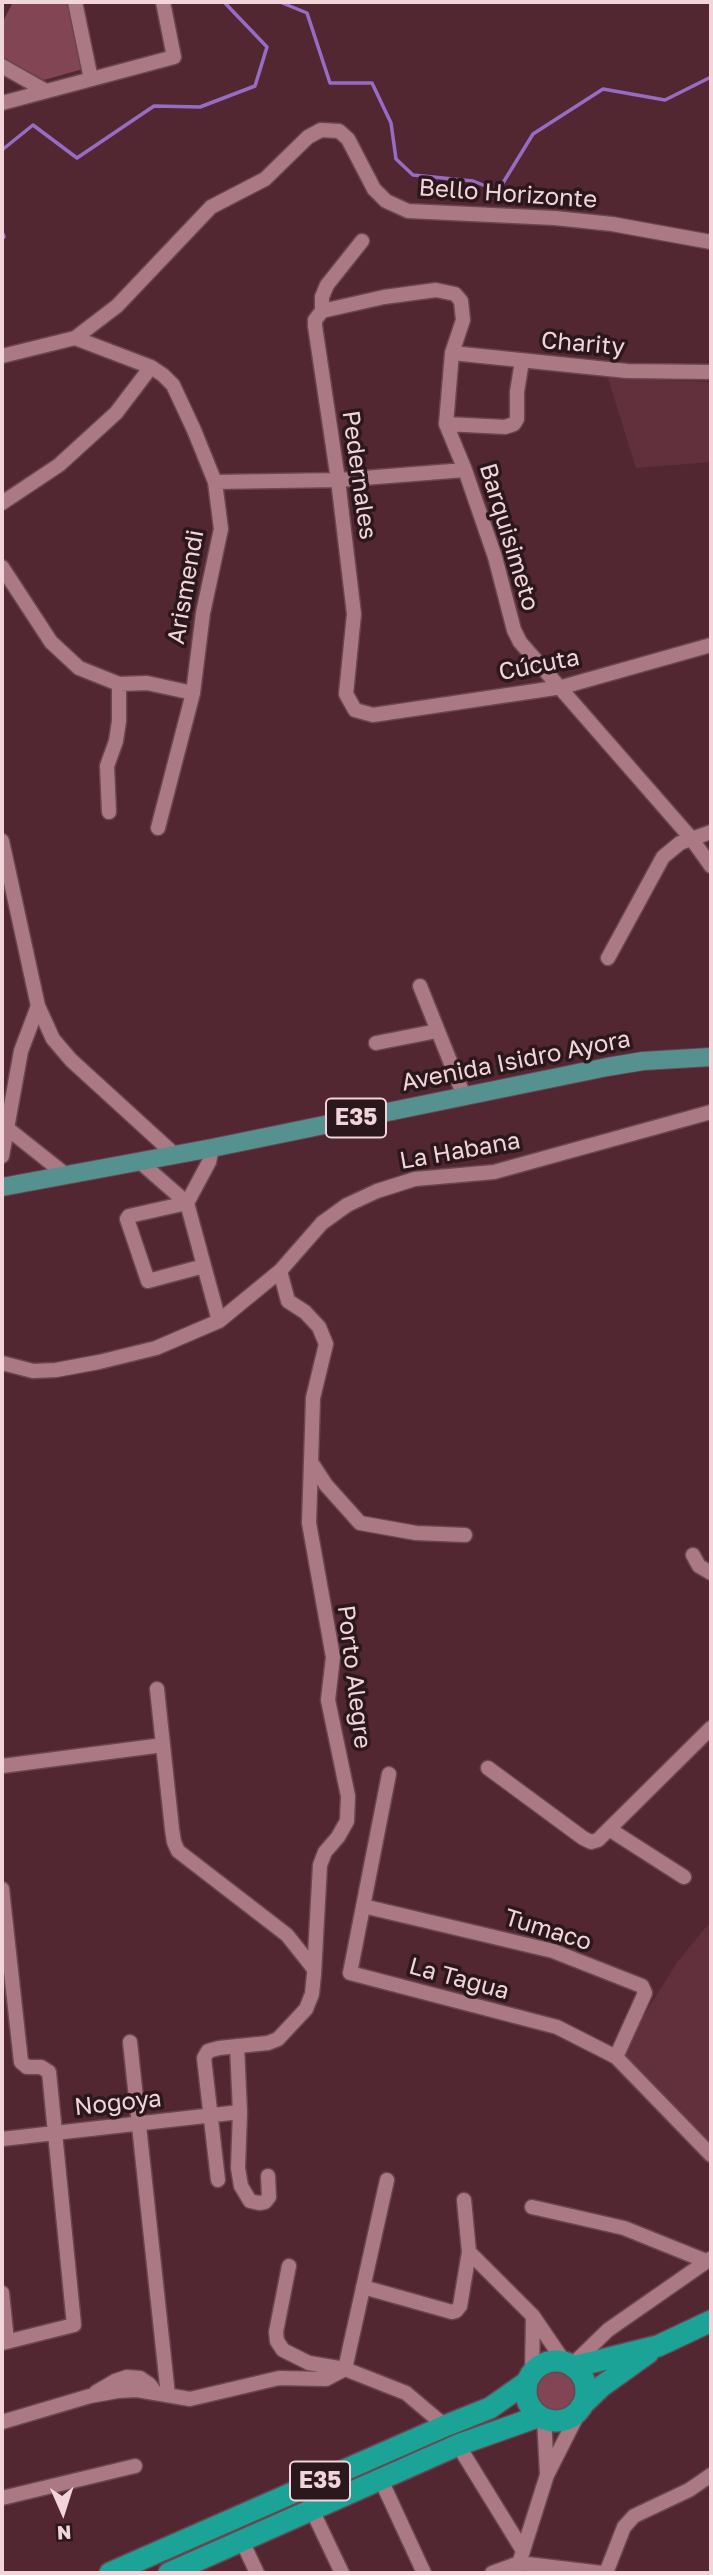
<!DOCTYPE html>
<html>
<head>
<meta charset="utf-8">
<style>
  body { margin:0 }
  #map { position:relative; width:713px; height:2575px; overflow:hidden; background:#522732; font-family:"Golos Text",sans-serif }
  canvas { display:block }
  .frame { position:absolute; inset:0; border:4px solid #f1d5da; pointer-events:none }
  .north { position:absolute; left:28px; top:2477px; width:70px; height:70px; -webkit-text-stroke:5px #2b181c; paint-order:stroke; rotate:177deg; font-size:19px; font-weight:700; line-height:28px; text-align:center; color:#f1d5da }
  .north::after { content:''; display:block; margin:auto; width:24px; height:32px; background:#f1d5da; clip-path:polygon(50% 0,100% 100%,50% 72%,0 100%) }
</style>
</head>
<body>
<div id="map">
<canvas width="713" height="2575"></canvas>
<div class="frame"></div>
<div class="north">N</div>
</div>
<script>
const ctx = document.querySelector('canvas').getContext('2d');
ctx.lineJoin = 'round';
function paint(path, color) { ctx.fillStyle = color; ctx.fill(path, 'evenodd'); }
const poly = rows => new Path2D(rows.map(r => 'M' + r).join(''));
function stroke(path, color, width, dash) { ctx.strokeStyle = color; ctx.lineWidth = width; ctx.lineCap = dash ? 'butt' : 'round'; ctx.setLineDash(dash || []); ctx.stroke(path); }
function drawText(font, color, halo, rows, align = 'center') {
  ctx.font = font + ' "Golos Text",sans-serif'; ctx.lineWidth = 7; ctx.setLineDash([]); ctx.textBaseline = 'middle'; ctx.strokeStyle = halo; ctx.fillStyle = color; for (const [text, x, y, turn = 0] of rows) {
    ctx.save(); ctx.translate(x, y); ctx.rotate((+turn || 0) * Math.PI / 180); ctx.textAlign = isNaN(turn) ? turn : align; if (halo) ctx.strokeText(text, 0, 0); ctx.fillText(text, 0, 0); ctx.restore();
  }
}
paint(poly([
  [608,378,711,382,711,462,636,468],
  [711,1921,711,2147,618,2056,678,1961]
]), '#62303d');
paint(poly([
  [13,2,68,2,83,69,44,80,2,58,2,23],
  '530 2389a23 23 0 1 1 46 0a23 23 0 1 1-46 0Z'
]), '#814554');
stroke(poly([
  [280,2,307,13,330,83,372,83,391,123,396,159,413,175,473,181,498,191,533,134,603,89,665,100,711,77],
  [2,150,33,125,77,158,154,106,200,107,255,86,267,47,224,2],
  [2,232,4,237,2,239]
]), '#976dc4', 3.5);
const minor = poly([
  [75,2,91,79],
  [2,66,46,91],
  [2,103,174,57,163,2],
  [362,241,327,285,322,297,322,311,315,320,315,326,338,480,354,614,346,694,355,710,373,715,562,687,711,645],
  [322,311,384,297,436,290,455,294,461,301,463,320,452,353,446,424,465,470,495,557,514,630,520,642,691,838,711,866],
  [75,338,151,367,163,375,173,385,194,430,215,482,221,529,203,613,193,693,158,828],
  [452,353,627,371,711,372],
  [2,356,75,338,117,306,211,207,265,179,308,137,321,130,339,131,348,139,374,189,386,201,408,211,555,218,612,224,711,242],
  [446,424,505,427,514,424,517,419,517,392,522,361],
  [215,482,338,480,465,470],
  [2,503,59,465,116,413,151,367],
  [2,567,51,642,79,668,119,684,147,683,193,693],
  [109,812,107,766,116,741,119,721,119,684],
  [2,841,38,1006,53,1039,71,1060,175,1155],
  [608,958,663,857,680,843,711,832],
  [420,986,464,1096],
  [376,1043,437,1031],
  [3,1125,66,1175],
  [212,1148,209,1162,187,1203,219,1321],
  [2,1156,21,1051,38,1006],
  [139,1161,187,1203],
  [187,1203,129,1216,127,1219,148,1281,204,1266],
  [280,1271,288,1301,305,1312,319,1327,326,1344,313,1398,311,1462,326,1485,360,1523,416,1533,465,1535],
  [2,1363,33,1371,56,1370,99,1362,156,1348,219,1321,280,1271,322,1223,347,1205,377,1191,415,1179,494,1172,711,1112],
  [693,1555,699,1566,711,1573],
  [157,1689,172,1829,174,1842,178,1851,287,1935,314,1969],
  [2,1766,163,1745],
  [488,1768,583,1838,591,1842,598,1840,609,1829,684,1877],
  [389,1774,350,1973,557,2027,616,2057,711,2155],
  [609,1829,711,1728],
  [2,1889,21,2062,27,2067,41,2067,49,2072,74,2325,2,2343],
  [363,1906,553,1951,642,1986,645,1993,616,2057],
  [130,2042,168,2395],
  [237,2046,240,2112,238,2168,241,2186,250,2201,259,2203,265,2202,269,2197,268,2176],
  [2,2139,240,2112],
  [218,2180,204,2058,208,2051,219,2048,268,2043,278,2039,306,2009,312,1994,314,1974,320,1865,325,1852,338,1837,347,1821,348,1796,328,1700,333,1657,309,1523,311,1462],
  [532,2207,624,2228,706,2261],
  [469,2252,533,2316,565,2363],
  [289,2266,276,2332,277,2341,283,2350,309,2363,345,2369,406,2393,445,2426],
  [363,2287,452,2312,456,2311,460,2306,469,2252,464,2200],
  [2,2293,7,2341],
  [571,2366,608,2330,710,2259],
  [345,2369,387,2180],
  [532,2373,533,2316],
  [96,2392,115,2381,127,2377,140,2378,149,2384,155,2392],
  [544,2418,547,2474],
  [2,2422,90,2396,118,2391,137,2390,190,2399,279,2378,326,2379,345,2369],
  [458,2445,522,2549],
  [381,2480,424,2573],
  [2,2498,135,2466],
  [312,2510,342,2573],
  [242,2541,257,2573],
  [492,2573,519,2563,602,2573],
  [516,2573,547,2475,582,2406],
  [606,2573,624,2527,634,2516,689,2490,711,2475]
]);
const major = poly([
  [2,1187,212,1148,607,1067,643,1061,711,1057]
]);
const highway = poly([
  '526 2391a30 30 0 1 1 60 0a30 30 0 1 1-60 0Z',
  [573,2367,658,2346,711,2321],
  [582,2405,602,2386,648,2353],
  [110,2573,445,2426,490,2408,527,2382],
  [169,2573,458,2445,540,2416]
]);
stroke(minor, '#6a4650', 17);
stroke(major, '#6a4650', 20);
stroke(highway, '#6a4650', 24);
stroke(minor, '#ab7983', 14);
stroke(major, '#55928f', 18);
stroke(highway, '#1ca397', 21);
for (const [x, y, w] of [
  [356,1118,60],
  [320,2481,60]
]) { const box = new Path2D(); box.roundRect(x - w / 2, y - 19.5, w, 39, 5); ctx.fillStyle = '#2b181c'; ctx.fill(box); stroke(box, '#f1d5da', 2); }
drawText('bold 23px', '#f1d5da', null, [
  ["E35",356,1118],
  ["E35",320,2481]
]);
drawText('24px', '#f1d5da', '#2b181c', [
  ["Bello Horizonte",508,194,4],
  ["Charity",583,344,5],
  ["Pedernales",359,475,82],
  ["Barquisimeto",509,537,73],
  ["Arismendi",186,587,-80],
  ["Cúcuta",539,665,-11],
  ["Avenida Isidro Ayora",516,1061,-11],
  ["La Habana",460,1151,-10],
  ["Porto Alegre",354,1677,83],
  ["Tumaco",548,1930,17],
  ["La Tagua",459,1979,15],
  ["Nogoya",118,2103,-6]
]);
</script>
</body>
</html>
